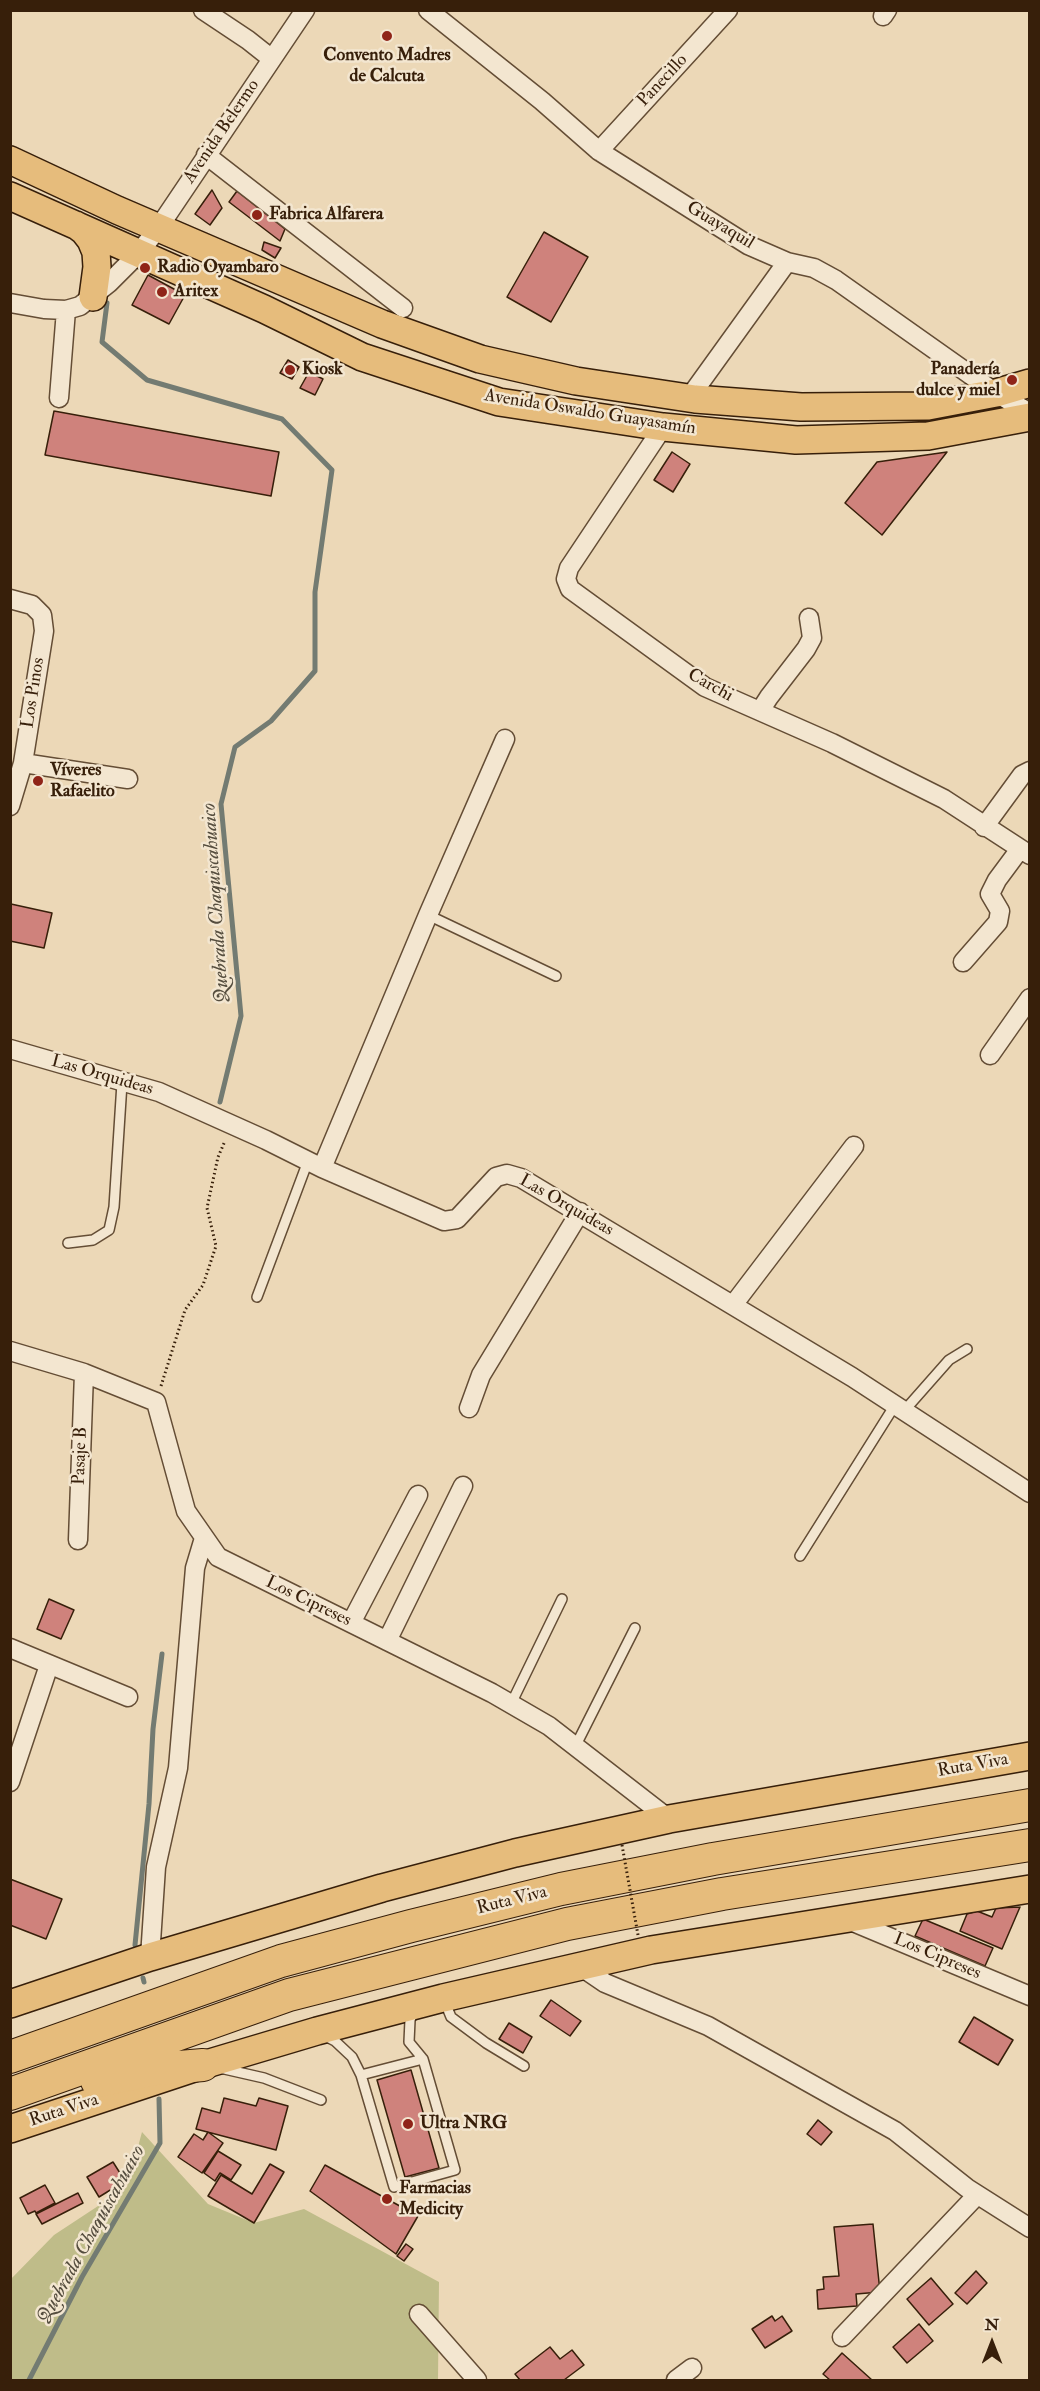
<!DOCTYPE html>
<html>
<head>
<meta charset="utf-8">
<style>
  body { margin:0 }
  #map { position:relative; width:1040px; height:2391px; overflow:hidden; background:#ecd8b7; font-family:"IM FELL Double Pica",serif }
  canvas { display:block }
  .frame { position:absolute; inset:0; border:12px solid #371f0a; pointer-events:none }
  .north { position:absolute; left:962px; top:2313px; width:60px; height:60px; -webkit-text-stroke:4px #f3e6d0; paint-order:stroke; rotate:0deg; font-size:16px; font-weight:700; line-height:24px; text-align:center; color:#371f0a }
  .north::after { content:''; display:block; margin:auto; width:21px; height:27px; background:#371f0a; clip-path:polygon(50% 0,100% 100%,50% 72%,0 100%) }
</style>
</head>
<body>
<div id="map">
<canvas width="1040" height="2391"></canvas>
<div class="frame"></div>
<div class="north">N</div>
</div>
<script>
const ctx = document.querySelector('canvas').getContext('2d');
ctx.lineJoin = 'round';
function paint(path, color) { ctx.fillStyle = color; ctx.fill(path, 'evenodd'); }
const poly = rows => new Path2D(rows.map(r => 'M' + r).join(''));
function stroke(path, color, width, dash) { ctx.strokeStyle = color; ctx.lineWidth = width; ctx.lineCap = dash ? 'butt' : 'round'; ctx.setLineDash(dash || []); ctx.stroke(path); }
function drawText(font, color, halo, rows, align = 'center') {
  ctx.font = font + ' "IM FELL Double Pica",serif'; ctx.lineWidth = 5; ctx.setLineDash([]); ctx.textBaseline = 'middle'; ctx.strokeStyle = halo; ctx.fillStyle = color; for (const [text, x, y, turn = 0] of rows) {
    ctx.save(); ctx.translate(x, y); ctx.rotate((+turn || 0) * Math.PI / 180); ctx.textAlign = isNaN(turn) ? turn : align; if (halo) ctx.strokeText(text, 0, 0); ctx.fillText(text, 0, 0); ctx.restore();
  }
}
paint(poly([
  [142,2132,208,2204,254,2223,304,2209,439,2282,438,2380,11,2380,10,2280,54,2235,127,2187]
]), '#bfbc89');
stroke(poly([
  [107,303,102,342,147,380,282,419,332,470,315,592,315,671,271,721,235,747,221,804,241,1016,220,1102],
  [135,1945,149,1804,153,1729,162,1654],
  [143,1978,144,1982],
  [29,2380,82,2277,160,2143,159,2099]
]), '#737b72', 5);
const building = poly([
  [212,190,222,208,210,225,195,214,212,190],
  [237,191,285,229,280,241,229,202,237,191],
  [544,232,588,257,551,322,507,297,544,232],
  [264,242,281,248,275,258,262,250,264,242],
  [148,275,185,295,169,324,132,305,148,275],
  [288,360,299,367,292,379,280,373,288,360],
  [309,372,323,379,315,395,300,388,309,372],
  [54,411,279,452,271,496,45,455,54,411],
  [672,452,690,464,673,492,654,480,672,452],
  [947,452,882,535,845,503,877,462,947,452],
  [11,904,52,913,44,948,10,941,11,904],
  [49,1599,74,1610,61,1639,37,1629,49,1599],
  [10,1879,62,1899,46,1939,10,1925,10,1879],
  [1020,1907,1002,1949,960,1931,967,1914,977,1911,992,1917,996,1908,1020,1907],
  [923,1919,993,1948,985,1966,915,1936,923,1919],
  [551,2000,581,2021,570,2036,540,2016,551,2000],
  [974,2017,1013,2040,998,2065,959,2042,974,2017],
  [509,2023,532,2037,523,2053,499,2039,509,2023],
  [411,2070,439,2168,405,2177,377,2080,411,2070],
  [224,2098,256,2106,259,2098,288,2106,276,2150,196,2129,202,2108,220,2113,224,2098],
  [818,2120,832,2132,821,2145,807,2134,818,2120],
  [208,2132,223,2143,202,2173,178,2157,194,2134,203,2140,208,2132],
  [218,2151,241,2165,231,2180,220,2173,215,2181,204,2173,218,2151],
  [113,2162,125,2181,99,2197,87,2177,113,2162],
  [270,2164,284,2172,254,2223,208,2196,221,2175,252,2194,270,2164],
  [325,2165,418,2216,396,2254,310,2191,325,2165],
  [45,2185,55,2203,36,2213,35,2211,28,2214,20,2198,45,2185],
  [78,2193,83,2203,42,2224,36,2214,78,2193],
  [873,2224,880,2292,856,2294,857,2306,818,2309,817,2290,824,2289,823,2277,839,2276,834,2227,873,2224],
  [406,2244,413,2249,404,2261,397,2256,406,2244],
  [976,2271,987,2283,967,2304,955,2293,976,2271],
  [931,2278,953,2304,929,2325,907,2299,931,2278],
  [772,2316,775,2321,782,2316,792,2331,765,2348,752,2329,772,2316],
  [919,2324,933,2341,907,2363,893,2347,919,2324],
  [550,2347,560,2359,572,2350,584,2365,564,2380,520,2380,515,2374,550,2347],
  [842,2353,872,2380,830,2380,823,2374,842,2353]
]);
paint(building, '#cf827c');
stroke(building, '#371f0a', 1.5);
const lane = poly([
  [428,915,556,976],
  [68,1243,93,1240,109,1230,114,1207,122,1083],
  [257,1297,308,1161],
  [904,1411,949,1360,967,1349],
  [800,1556,895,1405],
  [511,1704,562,1599],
  [575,1747,635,1628],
  [444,2000,451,2017,486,2043,524,2066],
  [325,2036,335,2041,352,2057,361,2075,394,2187,455,2170,423,2059,409,2042,410,2020,414,2011],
  [220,2068,264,2078,321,2100],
  [361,2075,423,2059]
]);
const street = poly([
  [203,10,248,40,272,59],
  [428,10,542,101,599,151,748,245,787,262,814,268,836,280,996,393,1030,413],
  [883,16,887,10],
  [599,151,728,10],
  [206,155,403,308],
  [10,303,44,309,66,310,80,306,109,283,138,254,159,227,305,10],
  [59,398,66,310],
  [689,398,787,262],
  [663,427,569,568,566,579,570,589,705,687,832,743,944,799,1030,855],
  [10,599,32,605,42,615,44,631,23,763,10,806],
  [760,711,769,697,806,649,812,638,809,618],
  [23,763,128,779],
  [984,827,1022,775,1030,771],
  [963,962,998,922,1000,911,990,894,997,880,1020,849],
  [10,1049,159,1092,266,1140,322,1168,444,1221,457,1219,496,1177,507,1174,521,1178,852,1377,1030,1493],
  [990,1055,1030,998],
  [322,1168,428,915,505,739],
  [733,1305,854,1146],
  [10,1351,84,1373,156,1402,186,1511,218,1557,492,1693,549,1726,669,1819],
  [469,1408,481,1375,580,1212],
  [78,1540,84,1373],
  [351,1623,418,1495],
  [387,1641,463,1486],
  [10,1648,128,1697],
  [10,1782,49,1665],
  [846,1919,1030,1996],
  [150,1957,156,1867,178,1768,195,1568,204,1538],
  [580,1966,605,1983,708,2026,895,2131,967,2188,1030,2228],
  [419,2314,477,2380],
  [842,2337,977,2195],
  [676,2380,692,2368]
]);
const primary = poly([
  [10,160,117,210,382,324,480,359,576,381,695,399,801,407,928,406,996,393,1030,383],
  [10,196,264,309,362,357,499,402,663,427,796,440,928,436,1030,417],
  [76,225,84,231,91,240,96,252,97,267,93,297],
  [10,2004,150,1957,382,1888,515,1853,669,1819,1030,1756],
  [10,2129,203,2065,317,2031,443,1998,651,1950,1030,1889]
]);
const highway = poly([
  [10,2057,281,1961,411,1926,561,1889,713,1859,1030,1805],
  [97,2081,156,2069,203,2065],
  [10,2094,289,1995,567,1924,722,1894,1030,1845]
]);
stroke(lane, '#644d35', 12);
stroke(street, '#644d35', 21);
stroke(primary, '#371f0a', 30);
stroke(highway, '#371f0a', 34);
stroke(poly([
  [161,1386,185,1310,203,1285,216,1246,207,1208,218,1157,225,1141]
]), '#371f0a', 3, [1.5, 3]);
stroke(lane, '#f3e6d0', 9);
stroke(street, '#f3e6d0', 18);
stroke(primary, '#e6bc7c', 27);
stroke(highway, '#e6bc7c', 32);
stroke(poly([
  [622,1845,638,1935]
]), '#371f0a', 3, [1.5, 3]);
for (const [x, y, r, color] of [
  [387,36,6,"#8f2418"],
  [257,215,6,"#8f2418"],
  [145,268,6,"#8f2418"],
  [162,292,6,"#8f2418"],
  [290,370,6,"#8f2418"],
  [1012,380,6,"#8f2418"],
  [38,781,6,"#8f2418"],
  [408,2124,6,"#8f2418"],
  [387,2199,6,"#8f2418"]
]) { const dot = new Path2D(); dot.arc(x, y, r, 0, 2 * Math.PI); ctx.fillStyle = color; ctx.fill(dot); stroke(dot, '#f3e6d0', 2); }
drawText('bold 18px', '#371f0a', '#f3e6d0', [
  ["Convento Madres",387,56,"center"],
  ["de Calcuta",387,77,"center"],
  ["Fabrica Alfarera",269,215],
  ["Radio Oyambaro",157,268],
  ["Aritex",174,292],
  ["Kiosk",302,370],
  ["Panadería",1000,370,"right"],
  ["dulce y miel",1000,391,"right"],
  ["Víveres",50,771],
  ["Rafaelito",50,792],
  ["Ultra NRG",420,2124],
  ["Farmacias",399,2189],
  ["Medicity",399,2210]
], 'left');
drawText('18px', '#371f0a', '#f3e6d0', [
  ["Panecillo",663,81,-47],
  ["Avenida Belermo",222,132,-56],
  ["Guayaquil",720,226,31],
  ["Avenida Oswaldo Guayasamín",590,413,9],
  ["Carchi",710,686,29],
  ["Los Pinos",34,693,-81],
  ["Las Orquideas",102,1076,16],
  ["Las Orquideas",566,1206,30],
  ["Pasaje B",81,1456,-88],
  ["Los Cipreses",308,1602,26],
  ["Ruta Viva",973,1766,-10],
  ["Ruta Viva",512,1901,-14],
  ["Los Cipreses",937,1957,23],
  ["Ruta Viva",64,2111,-18]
]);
drawText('italic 20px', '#554d3e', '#f3e6d0', [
  ["Quebrada Chaquiscahuaico",217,903,-94],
  ["Quebrada Chaquiscahuaico",92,2235,-61]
]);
</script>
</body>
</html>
